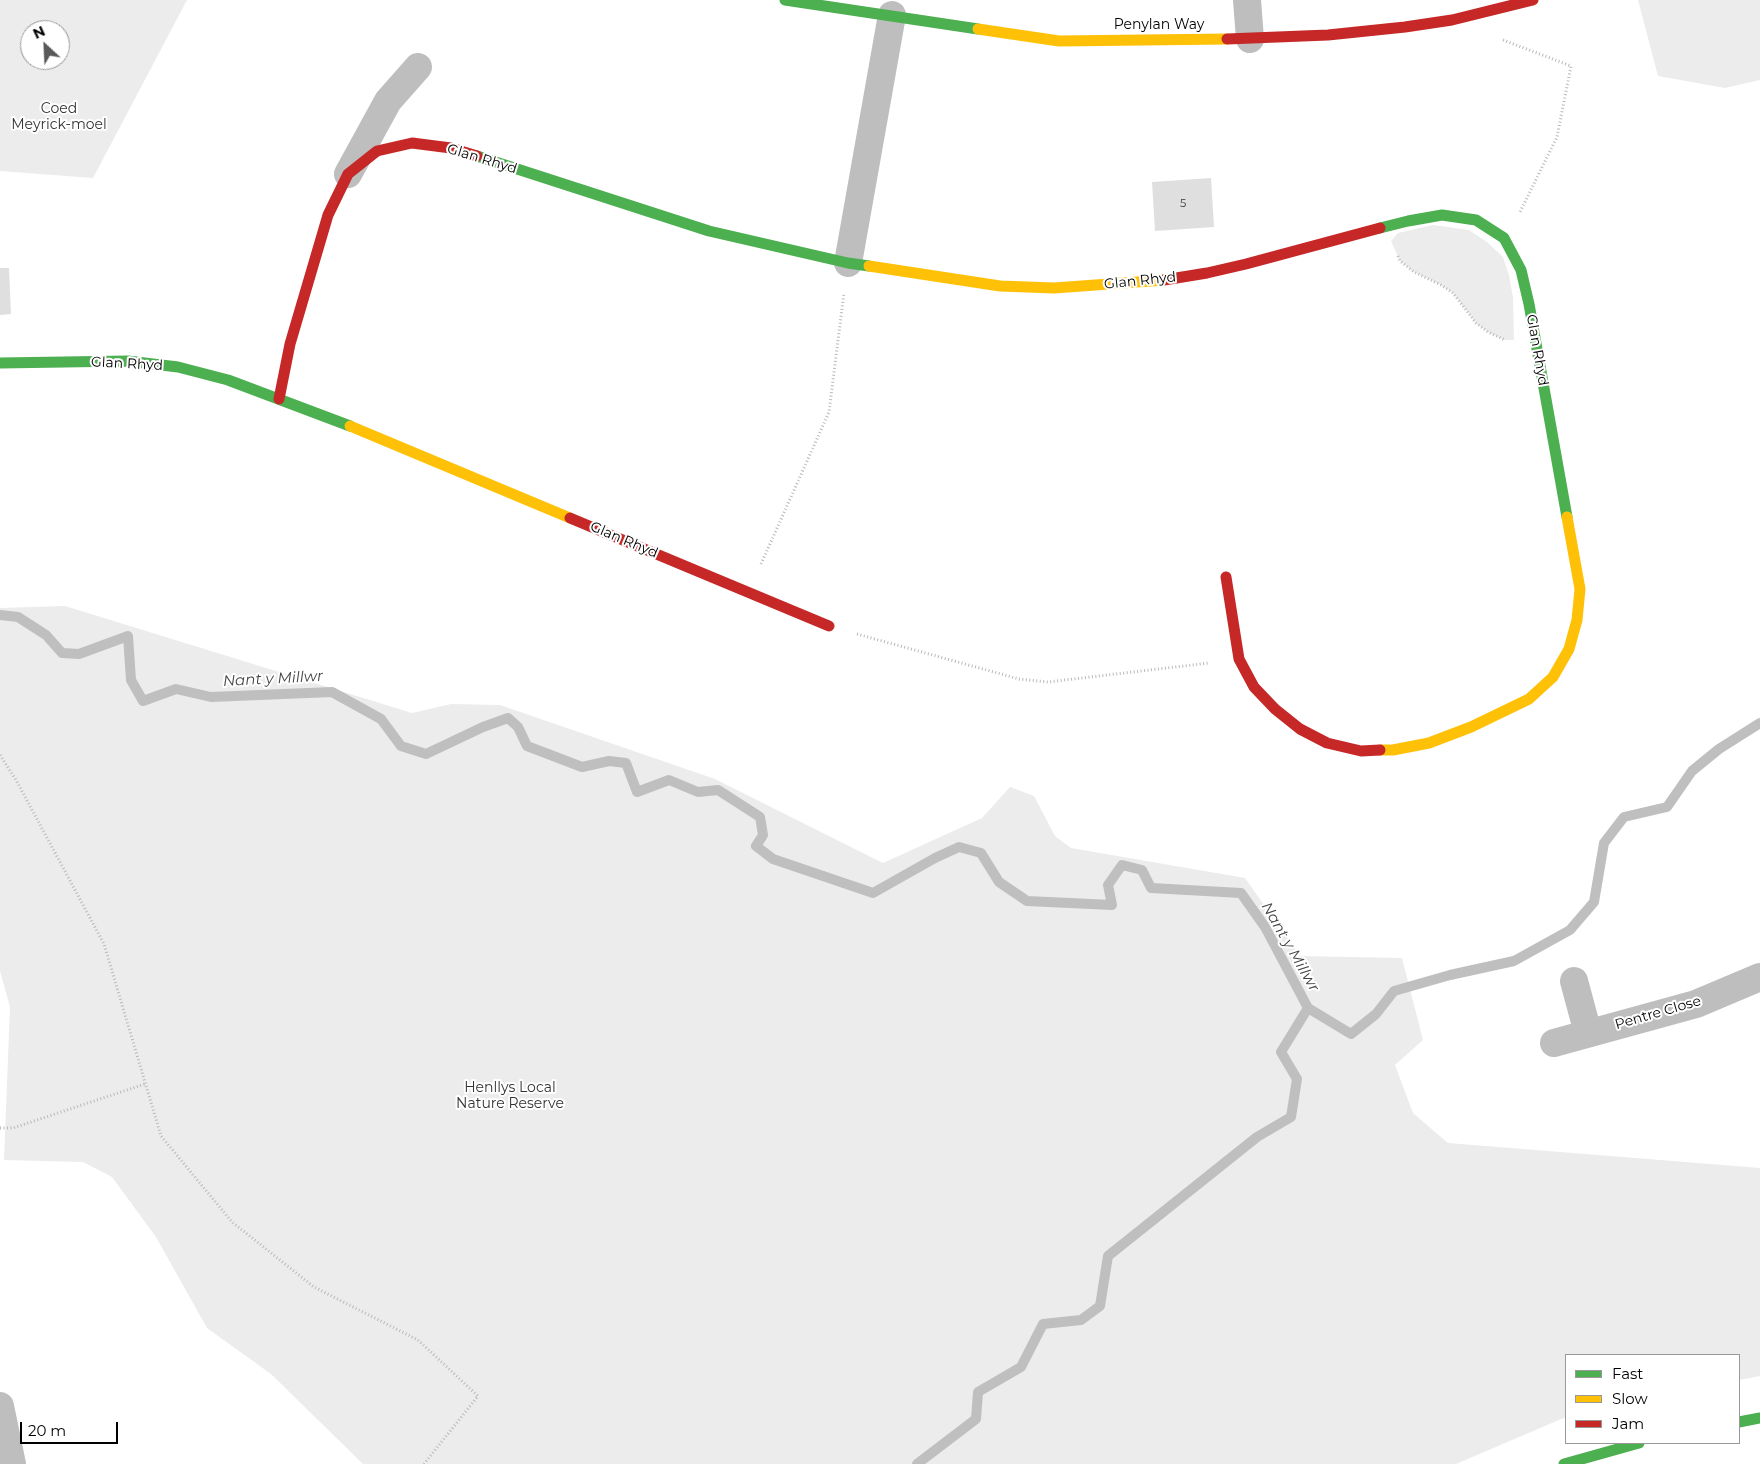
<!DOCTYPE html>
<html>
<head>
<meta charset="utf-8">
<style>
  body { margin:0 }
  #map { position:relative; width:1760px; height:1464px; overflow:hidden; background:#fff; font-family:Montserrat,sans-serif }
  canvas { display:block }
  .legend { position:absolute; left:1565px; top:1354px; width:175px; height:90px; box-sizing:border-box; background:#fff; border:1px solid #999; margin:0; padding:6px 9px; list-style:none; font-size:15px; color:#000 }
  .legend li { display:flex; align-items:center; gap:10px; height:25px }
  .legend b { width:25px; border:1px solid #999 }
  .north { position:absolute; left:20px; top:20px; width:50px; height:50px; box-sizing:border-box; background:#fff; border:1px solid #999; border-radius:50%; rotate:335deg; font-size:14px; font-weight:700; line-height:20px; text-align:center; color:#000 }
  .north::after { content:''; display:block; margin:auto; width:18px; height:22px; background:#595959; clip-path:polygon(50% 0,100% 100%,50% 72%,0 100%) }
  .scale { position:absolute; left:20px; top:1422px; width:98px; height:22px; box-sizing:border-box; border:2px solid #000; border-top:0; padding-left:6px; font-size:15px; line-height:18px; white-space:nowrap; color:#000; -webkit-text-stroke:4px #fff; paint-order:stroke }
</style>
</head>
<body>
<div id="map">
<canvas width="1760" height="1464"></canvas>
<ul class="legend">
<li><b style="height:6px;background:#4caf50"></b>Fast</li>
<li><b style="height:6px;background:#ffc107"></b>Slow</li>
<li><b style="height:6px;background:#c62828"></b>Jam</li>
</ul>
<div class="north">N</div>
<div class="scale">20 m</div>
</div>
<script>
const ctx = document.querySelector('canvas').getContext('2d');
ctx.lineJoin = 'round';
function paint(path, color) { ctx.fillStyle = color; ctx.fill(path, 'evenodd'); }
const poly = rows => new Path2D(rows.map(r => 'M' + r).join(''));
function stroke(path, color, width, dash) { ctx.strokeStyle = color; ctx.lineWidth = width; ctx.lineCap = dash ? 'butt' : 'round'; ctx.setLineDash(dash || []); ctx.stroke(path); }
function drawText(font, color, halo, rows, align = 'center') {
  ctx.font = font + ' Montserrat,sans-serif'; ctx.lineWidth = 4; ctx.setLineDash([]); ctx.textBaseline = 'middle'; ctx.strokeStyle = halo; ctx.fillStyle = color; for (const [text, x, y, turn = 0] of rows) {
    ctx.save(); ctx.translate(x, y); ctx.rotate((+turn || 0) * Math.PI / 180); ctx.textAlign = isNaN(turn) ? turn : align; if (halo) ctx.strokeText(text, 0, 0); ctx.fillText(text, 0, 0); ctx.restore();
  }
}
paint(poly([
  [0,0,187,0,93,178,0,171],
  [30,30,60,30,60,60,30,60],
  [1638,0,1760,0,1760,80,1725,88,1658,76],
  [1433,225,1469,230,1487,242,1503,257,1509,275,1513,298,1514,340,1504,340,1488,332,1476,323,1453,293,1441,285,1414,272,1400,261,1391,241,1398,233],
  [65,606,412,713,451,704,500,705,715,779,883,863,982,818,1010,787,1034,796,1055,836,1071,848,1245,878,1300,956,1402,958,1423,1040,1395,1065,1413,1113,1448,1143,1760,1168,1760,1376,1739,1380,1739,1355,1566,1355,1566,1417,1456,1464,363,1464,271,1374,207,1328,156,1237,112,1177,83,1162,4,1160,10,1007,0,971,0,608]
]), '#ececec');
stroke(poly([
  [0,615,18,617,46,635,62,653,79,654,128,636,131,680,143,701,176,689,211,697,332,692,381,719,401,746,426,754,483,727,508,718,518,727,527,746,582,767,609,761,626,763,637,792,669,780,698,792,718,790,760,817,763,835,756,846,773,859,873,893,935,858,959,847,981,853,999,882,1027,901,1112,905,1108,885,1122,865,1142,870,1151,888,1241,893,1265,927,1308,1008],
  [917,1464,976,1419,978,1392,1021,1367,1043,1324,1081,1320,1100,1306,1108,1256,1257,1137,1291,1117,1297,1079,1281,1052,1308,1008,1351,1034,1376,1014,1394,991,1450,975,1514,961,1570,930,1594,902,1604,843,1624,817,1667,807,1692,771,1719,749,1760,723]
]), '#bfbfbf', 10);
paint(poly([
  [1211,178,1214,227,1155,231,1152,182],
  [0,268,9,268,11,314,0,315]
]), '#dfdfdf');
stroke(poly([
  [1503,40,1571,66,1557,137,1520,212],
  [1398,256,1400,261,1414,272,1441,285,1453,293,1476,323,1488,332,1505,340],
  [761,564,829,412,844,293],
  [857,634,1019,679,1048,682,1209,663],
  [0,755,16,780,104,944,161,1136,232,1222,314,1287,418,1340,478,1396,424,1464],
  [0,1128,13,1128,145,1084]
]), '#b9b9b9', 3, [1, 2.5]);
stroke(poly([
  [1247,0,1250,39],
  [348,174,388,101,418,67],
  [848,263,892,15],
  [1574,981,1588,1033],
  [1554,1043,1696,1004,1760,977],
  [0,1406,12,1464]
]), '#bebebe', 28);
stroke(poly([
  [785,0,978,29],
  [477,156,709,231,848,263,869,266],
  [1380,228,1408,221,1442,215,1476,220,1504,238,1521,270,1529,304,1567,517],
  [0,363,128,361,178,367,228,380,350,426],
  [1739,1422,1760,1418],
  [1564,1464,1639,1443]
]), '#4caf50', 11);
stroke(poly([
  [978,29,1059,41,1227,39],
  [869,266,1000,286,1054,288,1164,280],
  [350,426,570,518],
  [1380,750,1393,750,1429,743,1471,727,1529,699,1553,677,1569,649,1577,620,1580,589,1567,517]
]), '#ffc107', 11);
stroke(poly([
  [1227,39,1328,35,1405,27,1452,20,1533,0],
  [1164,280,1207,273,1246,264,1380,228],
  [279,399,290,344,328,215,348,174,377,151,412,143,451,148,477,156],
  [570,518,829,626],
  [1226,577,1239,659,1254,687,1275,709,1300,729,1327,743,1361,751,1380,750]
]), '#c62828', 11);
drawText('11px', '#383838', null, [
  ["5",1183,204]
]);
drawText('14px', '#000', '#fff', [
  ["Penylan Way",1159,25],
  ["Glan Rhyd",482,159,17],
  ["Glan Rhyd",1140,281,-6],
  ["Glan Rhyd",1537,350,80],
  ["Glan Rhyd",127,364,3],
  ["Glan Rhyd",624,540,23],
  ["Pentre Close",1658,1013,-16]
]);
drawText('14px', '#333', '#fff', [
  ["Coed",59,109],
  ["Meyrick-moel",59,125],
  ["Henllys Local",510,1088],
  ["Nature Reserve",510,1104]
]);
drawText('italic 15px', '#444', '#fff', [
  ["Nant y Millwr",273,679,-3],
  ["Nant y Millwr",1290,947,60]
]);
</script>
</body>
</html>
